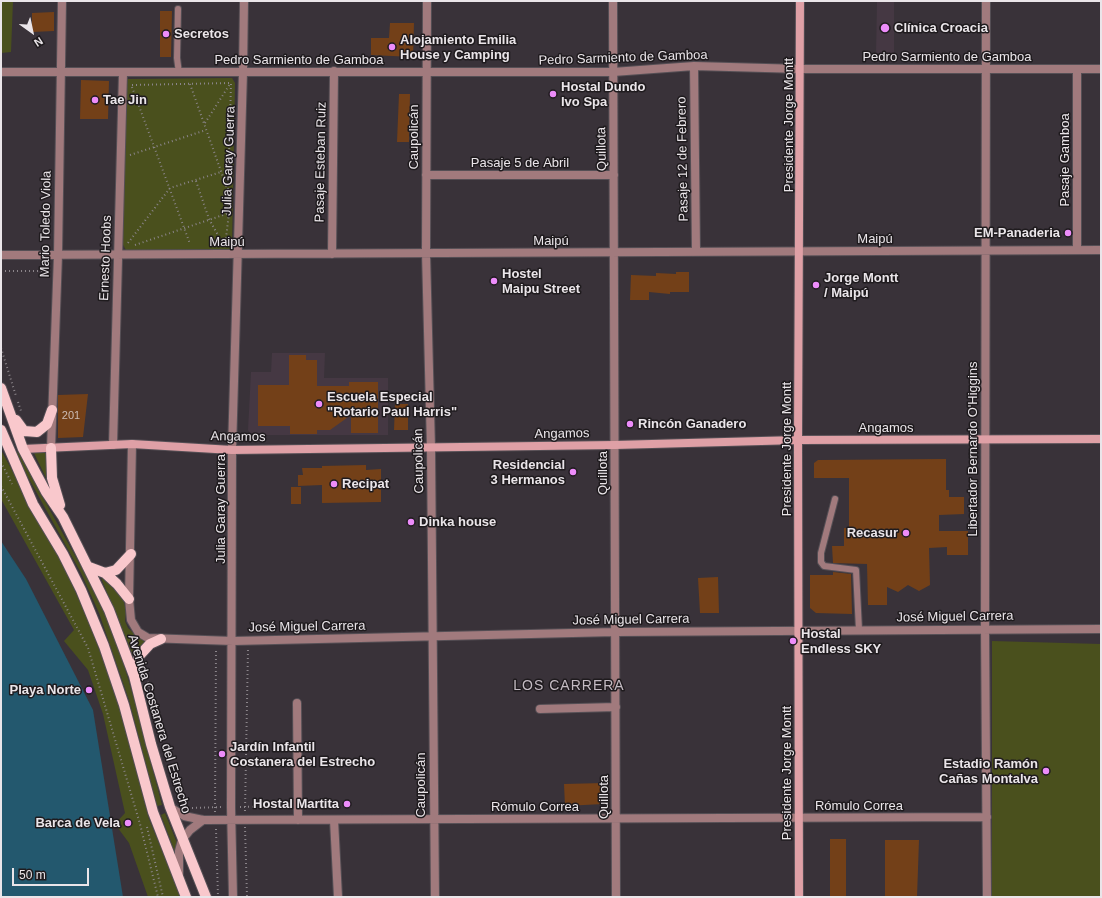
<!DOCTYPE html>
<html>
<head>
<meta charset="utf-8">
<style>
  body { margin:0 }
  #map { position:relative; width:1102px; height:898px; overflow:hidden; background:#393239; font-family:Helvetica,sans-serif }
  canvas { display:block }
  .frame { position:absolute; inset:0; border:2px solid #eae5e9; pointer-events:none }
  .north { position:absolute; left:12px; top:12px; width:40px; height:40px; -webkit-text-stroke:3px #1f1b1e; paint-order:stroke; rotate:147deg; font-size:11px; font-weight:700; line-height:16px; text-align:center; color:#eae5e9 }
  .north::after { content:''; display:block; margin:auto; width:14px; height:18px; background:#eae5e9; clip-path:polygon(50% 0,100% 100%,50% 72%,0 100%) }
  .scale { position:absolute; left:12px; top:868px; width:77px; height:18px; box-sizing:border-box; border:2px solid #eae5e9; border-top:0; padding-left:5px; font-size:12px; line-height:14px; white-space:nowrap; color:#eae5e9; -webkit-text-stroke:3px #1f1b1e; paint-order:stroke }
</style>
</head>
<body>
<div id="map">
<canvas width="1102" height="898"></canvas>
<div class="frame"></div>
<div class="north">N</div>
<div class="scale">50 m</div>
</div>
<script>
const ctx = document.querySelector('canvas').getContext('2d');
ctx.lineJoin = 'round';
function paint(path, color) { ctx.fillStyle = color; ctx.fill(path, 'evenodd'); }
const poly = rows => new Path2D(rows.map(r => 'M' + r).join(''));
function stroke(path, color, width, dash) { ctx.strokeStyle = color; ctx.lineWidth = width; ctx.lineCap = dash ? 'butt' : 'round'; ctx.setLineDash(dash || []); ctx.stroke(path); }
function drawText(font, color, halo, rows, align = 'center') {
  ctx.font = font + ' Helvetica,sans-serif'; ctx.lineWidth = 3; ctx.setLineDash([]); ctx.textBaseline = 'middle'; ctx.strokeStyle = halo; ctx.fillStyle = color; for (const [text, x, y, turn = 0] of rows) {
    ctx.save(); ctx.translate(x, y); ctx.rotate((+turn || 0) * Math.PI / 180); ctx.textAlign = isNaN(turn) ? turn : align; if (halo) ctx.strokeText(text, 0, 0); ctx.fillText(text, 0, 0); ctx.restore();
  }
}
paint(poly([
  [877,1,894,1,894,54,876,55],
  [272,353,325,353,324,378,388,378,388,435,251,435,248,430,251,372,271,372]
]), '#453843');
paint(poly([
  [1,1,13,1,11,52,1,53],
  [232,78,235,83,232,249,225,253,128,254,121,241,127,79],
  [1,450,64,566,90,625,117,698,149,819,181,897,148,897,129,843,115,824,125,813,103,714,88,670,64,641,74,630,1,499],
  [13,450,21,454,41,494,93,588,116,639,135,702,162,805,157,806,129,700,99,613,81,573],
  [34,453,47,453,46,478],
  [101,578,112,583,122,594,126,611,125,621,128,628,139,638,148,641,141,646,134,658],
  [992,641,1101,644,1101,897,992,897],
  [165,813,177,843,176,855,161,815]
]), '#4a501d');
paint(poly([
  [1,541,26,579,93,710,123,897,1,897]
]), '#23586e');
paint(poly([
  [160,11,172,11,171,57,160,57],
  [54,12,54,31,32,32,32,13],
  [390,23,414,23,413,57,371,55,371,38,389,38],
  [81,80,109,81,108,119,80,119],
  [399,94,410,94,409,142,397,142],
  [676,272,689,272,689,292,670,292,670,294,649,292,649,300,630,300,631,275,656,276,656,273,676,274],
  [289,355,306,355,306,360,317,360,317,386,349,386,349,382,378,382,378,433,351,433,351,415,330,430,317,430,317,434,290,434,290,426,258,426,258,385,289,385],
  [88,394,83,437,58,438,58,395],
  [395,404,408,404,408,430,394,430],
  [946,459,946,490,949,490,949,497,964,497,964,514,939,515,939,531,968,531,968,555,947,555,947,547,929,548,930,585,919,591,908,585,898,592,887,587,887,605,868,605,867,564,833,563,832,546,844,546,844,528,849,528,849,478,814,478,814,463,818,460],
  [366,465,366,470,381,469,381,502,322,503,322,485,298,486,298,475,303,475,302,468,322,468,322,466],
  [291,487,301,487,301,504,291,504],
  [833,572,851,574,852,614,816,613,810,608,810,575,833,575],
  [718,577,719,613,700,613,698,578],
  [604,783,603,804,565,806,564,784],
  [830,839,846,839,846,897,830,897],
  [885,840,919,840,917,897,885,897]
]), '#734018');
const lane = poly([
  [178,9,177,58,179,73],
  [835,499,821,553,821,562,824,566,856,570,859,630]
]);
const street = poly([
  [427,1,426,253,431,448,435,897],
  [613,1,616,897],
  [986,1,985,628,987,897],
  [694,66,696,252],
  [1077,69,1077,250],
  [1,72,613,72,694,66,801,69,1101,69],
  [426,175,614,175],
  [332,254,334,71],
  [1,255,1101,250],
  [132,444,129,599,131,620,138,632,148,638,233,641,615,632,1101,629],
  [113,445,123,73],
  [51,448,58,255,62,1],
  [297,703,298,820],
  [540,709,616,707],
  [170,807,184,816,203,820,987,817],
  [334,820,338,897],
  [179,873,179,851,182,840,190,830,203,820],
  [233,897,231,807,232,450,243,72,244,1]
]);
const secondary = poly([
  [23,449,132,444,232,450,615,445,798,440,1101,439],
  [799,897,798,440,800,1]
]);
const primary = poly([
  [1,388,23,449,46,492,63,517,109,610,134,676,151,744,170,807,206,897],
  [16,420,24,431,37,432,47,424,52,410],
  [1,430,33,504,63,554,81,590,104,646,124,705,153,812,186,897],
  [51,448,52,478,60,505],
  [89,567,105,573,117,584,129,599],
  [105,573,116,570,131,554],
  [134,676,139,656,150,644,161,639]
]);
stroke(lane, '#554f55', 8);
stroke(street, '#554f55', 10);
stroke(secondary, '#554f55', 10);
stroke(primary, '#554f55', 12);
stroke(poly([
  [190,84,228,191,229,213,225,246],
  [132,85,231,83,228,191],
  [132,87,190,244],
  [205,123,230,84],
  [130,155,206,130],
  [196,181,209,219,224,246],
  [128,243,170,188,221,172],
  [135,245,229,213],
  [1,271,49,271],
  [1,348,16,396],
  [18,402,21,411],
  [1,462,12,484],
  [1,486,88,648,140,824,158,897],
  [146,674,158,726],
  [240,807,287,806],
  [192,808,222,807],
  [245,811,248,649],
  [215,812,216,649],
  [147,827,163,897],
  [245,827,247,897],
  [216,829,218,897]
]), '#8b858a', 2, [1, 3]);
stroke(lane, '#a17a7d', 6);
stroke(street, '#a17a7d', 8);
stroke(secondary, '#dfa0a6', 8);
stroke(primary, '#f9c8cc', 10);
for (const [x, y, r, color] of [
  [885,28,5,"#ed8cfa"],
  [166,34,4,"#ed8cfa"],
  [392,47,4,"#ed8cfa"],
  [553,94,4,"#ed8cfa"],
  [95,100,4,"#ed8cfa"],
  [1068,233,4,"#ed8cfa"],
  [494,281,4,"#ed8cfa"],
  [816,285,4,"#ed8cfa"],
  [319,404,4,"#ed8cfa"],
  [630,424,4,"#ed8cfa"],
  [573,472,4,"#ed8cfa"],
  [334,484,4,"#ed8cfa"],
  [411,522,4,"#ed8cfa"],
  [906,533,4,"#ed8cfa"],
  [793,641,4,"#ed8cfa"],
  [89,690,4,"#ed8cfa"],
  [222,754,4,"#ed8cfa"],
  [1046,771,4,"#ed8cfa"],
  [347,804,4,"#ed8cfa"],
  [128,823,4,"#ed8cfa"]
]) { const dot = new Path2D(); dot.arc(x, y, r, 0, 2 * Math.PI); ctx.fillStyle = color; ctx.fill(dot); stroke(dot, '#1f1b1e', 1.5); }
drawText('11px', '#ccbcb5', null, [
  ["201",71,416]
]);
drawText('bold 13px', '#eae5e9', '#1f1b1e', [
  ["Clínica Croacia",894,28],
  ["Secretos",174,34],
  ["Alojamiento Emilia",400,40],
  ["House y Camping",400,55],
  ["Hostal Dundo",561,87],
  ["Ivo Spa",561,102],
  ["Tae Jin",103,100],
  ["EM-Panaderia",1060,233,"right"],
  ["Hostel",502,274],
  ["Maipu Street",502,289],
  ["Jorge Montt",824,278],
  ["/ Maipú",824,293],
  ["Escuela Especial",327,397],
  ["\"Rotario Paul Harris\"",327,412],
  ["Rincón Ganadero",638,424],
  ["Residencial",565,465,"right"],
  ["3 Hermanos",565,480,"right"],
  ["Recipat",342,484],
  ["Dinka house",419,522],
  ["Recasur",898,533,"right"],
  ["Hostal",801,634],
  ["Endless SKY",801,649],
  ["Playa Norte",81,690,"right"],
  ["Jardín Infantil",230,747],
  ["Costanera del Estrecho",230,762],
  ["Estadio Ramón",1038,764,"right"],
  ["Cañas Montalva",1038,779,"right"],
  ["Hostal Martita",339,804,"right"],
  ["Barca de Vela",120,823,"right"]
], 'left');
drawText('13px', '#eae5e9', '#1f1b1e', [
  ["Pedro Sarmiento de Gamboa",947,57],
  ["Pedro Sarmiento de Gamboa",623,58,-2],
  ["Pedro Sarmiento de Gamboa",299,60],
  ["Presidente Jorge Montt",789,125,-90],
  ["Caupolicán",414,137,-90],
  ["Quillota",602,149,-91],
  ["Pasaje 12 de Febrero",683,159,-91],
  ["Pasaje Gamboa",1065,160,-90],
  ["Julia Garay Guerra",229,161,-88],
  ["Pasaje Esteban Ruiz",321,162,-89],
  ["Pasaje 5 de Abril",520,163],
  ["Mario Toledo Viola",46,224,-89],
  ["Maipú",875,239],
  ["Maipú",551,241],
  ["Maipú",227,242],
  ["Ernesto Hoobs",106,258,-88],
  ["Angamos",886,428],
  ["Angamos",562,434,-1],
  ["Angamos",238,437,1],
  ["Presidente Jorge Montt",787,449,-90],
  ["Libertador Bernardo O'Higgins",973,449,-90],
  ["Caupolicán",419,461,-91],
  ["Quillota",603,473,-90],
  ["Julia Garay Guerra",221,509,-90],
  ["José Miguel Carrera",955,617,-1],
  ["José Miguel Carrera",631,620,-1],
  ["José Miguel Carrera",307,627,-1],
  ["Avenida Costanera del Estrecho",159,724,73],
  ["Presidente Jorge Montt",787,773,-90],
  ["Caupolicán",421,785,-90],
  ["Quillota",604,797,-90],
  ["Rómulo Correa",859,806],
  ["Rómulo Correa",535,807]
]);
ctx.letterSpacing = '1px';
drawText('14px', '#c4bbc3', '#1f1b1e', [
  ["LOS CARRERA",569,686]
]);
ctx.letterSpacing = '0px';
</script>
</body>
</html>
